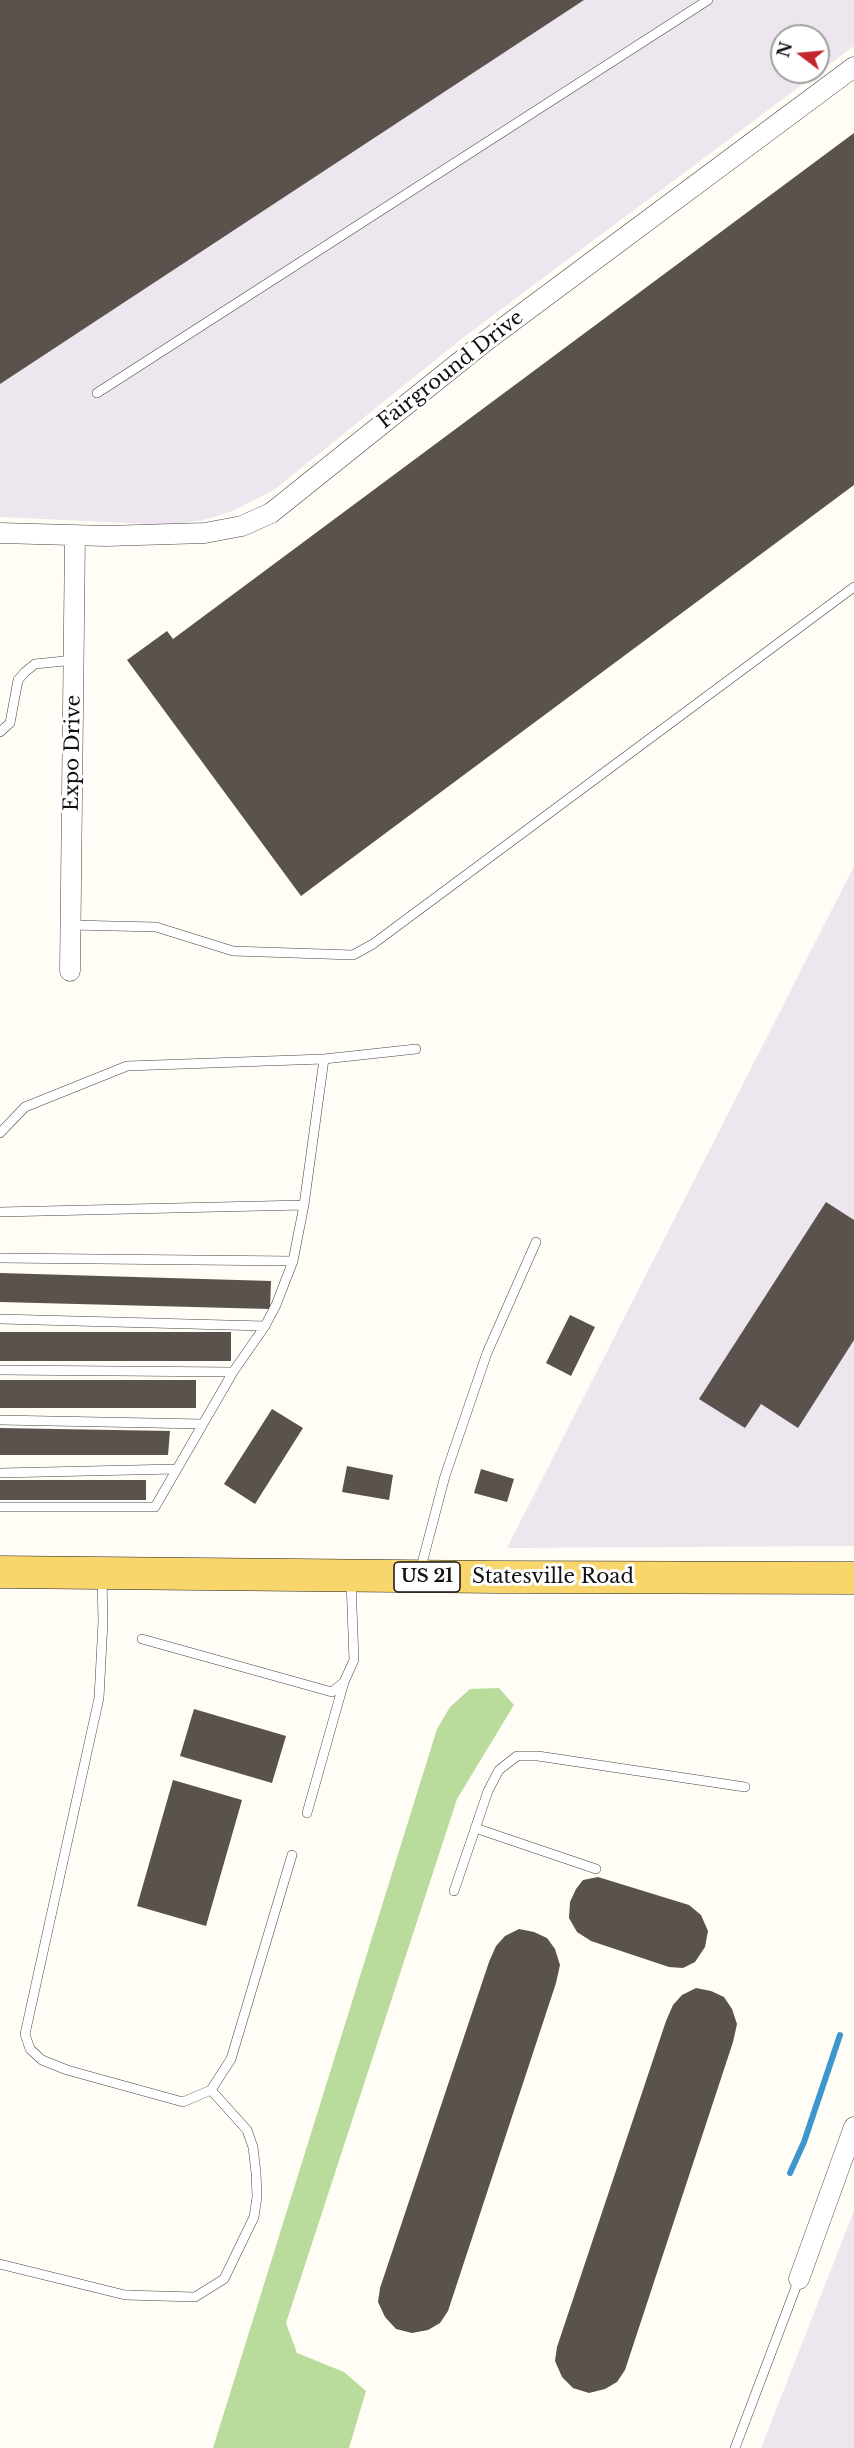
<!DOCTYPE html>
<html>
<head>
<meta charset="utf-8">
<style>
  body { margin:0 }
  #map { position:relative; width:854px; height:2448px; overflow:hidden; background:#fffdf5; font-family:"Libre Baskerville",serif }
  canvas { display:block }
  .north { position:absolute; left:770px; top:24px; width:60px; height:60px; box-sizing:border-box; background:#fff; border:2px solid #a0a0a0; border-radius:50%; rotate:286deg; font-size:16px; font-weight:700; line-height:24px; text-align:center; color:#111 }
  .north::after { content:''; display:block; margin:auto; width:21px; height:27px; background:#c4262e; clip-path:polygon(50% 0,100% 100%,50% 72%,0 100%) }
</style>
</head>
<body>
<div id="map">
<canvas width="854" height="2448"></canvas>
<div class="north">N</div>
</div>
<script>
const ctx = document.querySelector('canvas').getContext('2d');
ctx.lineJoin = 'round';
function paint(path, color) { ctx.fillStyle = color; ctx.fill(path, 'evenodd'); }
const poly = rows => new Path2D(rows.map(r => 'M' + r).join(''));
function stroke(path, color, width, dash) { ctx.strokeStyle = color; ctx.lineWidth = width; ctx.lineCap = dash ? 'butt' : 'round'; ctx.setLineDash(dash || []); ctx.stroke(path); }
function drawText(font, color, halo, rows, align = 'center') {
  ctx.font = font + ' "Libre Baskerville",serif'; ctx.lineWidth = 6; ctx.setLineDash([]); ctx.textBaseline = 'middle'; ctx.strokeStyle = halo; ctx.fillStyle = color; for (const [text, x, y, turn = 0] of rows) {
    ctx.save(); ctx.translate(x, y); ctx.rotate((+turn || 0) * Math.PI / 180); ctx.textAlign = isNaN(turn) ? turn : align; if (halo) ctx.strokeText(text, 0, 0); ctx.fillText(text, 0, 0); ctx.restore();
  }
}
paint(poly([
  [0,0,854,0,854,46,464,337,274,490,235,510,208,519,179,524,149,524,0,517],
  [782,36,818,36,818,72,782,72],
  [854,866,854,1546,507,1548],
  [854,2211,854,2448,761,2448]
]), '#eee6ef');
paint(poly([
  [499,1688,514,1705,457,1799,286,2323,297,2353,344,2372,366,2391,349,2448,213,2448,437,1729,450,1707,470,1689]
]), '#b9dc9c');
stroke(poly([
  [790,2173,804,2142,840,2035]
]), '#3f96cf', 6);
paint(poly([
  [0,0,584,0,0,384],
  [854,133,854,485,301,896,127,660,167,631,173,639],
  [826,1202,854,1220,854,1340,798,1428,761,1404,745,1428,699,1399],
  [0,1273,271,1281,270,1309,0,1302],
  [570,1315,595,1327,571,1376,546,1363],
  [0,1332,231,1332,231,1361,0,1361],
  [0,1380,196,1380,196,1408,0,1408],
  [272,1409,303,1428,255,1504,224,1484],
  [0,1428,170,1431,168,1455,0,1455],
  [347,1466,393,1475,389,1500,342,1492],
  [481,1469,514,1479,507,1502,474,1493],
  [0,1480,146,1480,146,1500,0,1500],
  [194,1709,286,1736,272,1783,180,1756],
  [173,1780,242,1800,206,1926,137,1906],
  [598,1877,689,1905,701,1915,708,1931,705,1947,695,1962,683,1968,669,1967,591,1941,577,1932,569,1918,570,1902,576,1889,583,1880],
  [519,1929,534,1932,547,1938,555,1949,560,1965,556,1983,448,2311,440,2323,428,2330,412,2333,396,2329,385,2317,378,2302,380,2288,489,1962,496,1946,505,1936],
  [696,1988,711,1991,724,1997,732,2009,737,2024,733,2042,625,2370,617,2382,605,2389,589,2393,573,2388,562,2377,555,2361,557,2347,666,2021,673,2005,682,1995]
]), '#5a524d');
const lane = poly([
  [97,393,708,0],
  [0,732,10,723,18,680,25,672,35,664,74,660],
  [71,925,156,927,233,951,353,955,373,944,854,587],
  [0,1133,25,1107,127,1066,324,1059,416,1049],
  [0,1212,304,1205,324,1059],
  [0,1258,293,1261,276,1305,265,1326,233,1372,155,1507,0,1507],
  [293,1261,304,1205],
  [0,1319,265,1326],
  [0,1370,233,1372],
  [0,1420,203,1424],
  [0,1473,176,1469],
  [420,1571,445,1476,487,1353,536,1242],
  [102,1577,103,1622,99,1698,25,2034,30,2049,42,2060,67,2070,183,2102,211,2090,231,2059,292,1855],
  [142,1639,332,1692,344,1682],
  [307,1813,344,1682,354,1660,351,1581],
  [475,1828,596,1869],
  [454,1891,488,1791,499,1770,517,1756,538,1756,745,1787],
  [0,2264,125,2295,195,2297,224,2279,254,2217,257,2197,256,2173,253,2147,247,2130,211,2090],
  [735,2448,799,2279]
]);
const street = poly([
  [0,533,106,536,205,533,242,526,271,513,487,340,854,67],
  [70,971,75,535],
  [799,2279,854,2127]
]);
const primary = poly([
  [0,1572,496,1577,854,1578]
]);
stroke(lane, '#444', 10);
stroke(street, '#444', 21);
stroke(primary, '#222', 33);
stroke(lane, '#fff', 9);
stroke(street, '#fff', 20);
stroke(primary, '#f9d66b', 32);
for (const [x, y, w] of [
  [427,1577,66]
]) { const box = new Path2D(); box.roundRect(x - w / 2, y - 15, w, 30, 4.5); ctx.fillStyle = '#fff'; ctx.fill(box); stroke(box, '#111', 1.5); }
drawText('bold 18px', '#111', null, [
  ["US 21",427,1577]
]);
drawText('20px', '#111', '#fff', [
  ["Fairground Drive",451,370,-38],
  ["Expo Drive",73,753,-89],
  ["Statesville Road",553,1577]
]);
</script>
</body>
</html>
